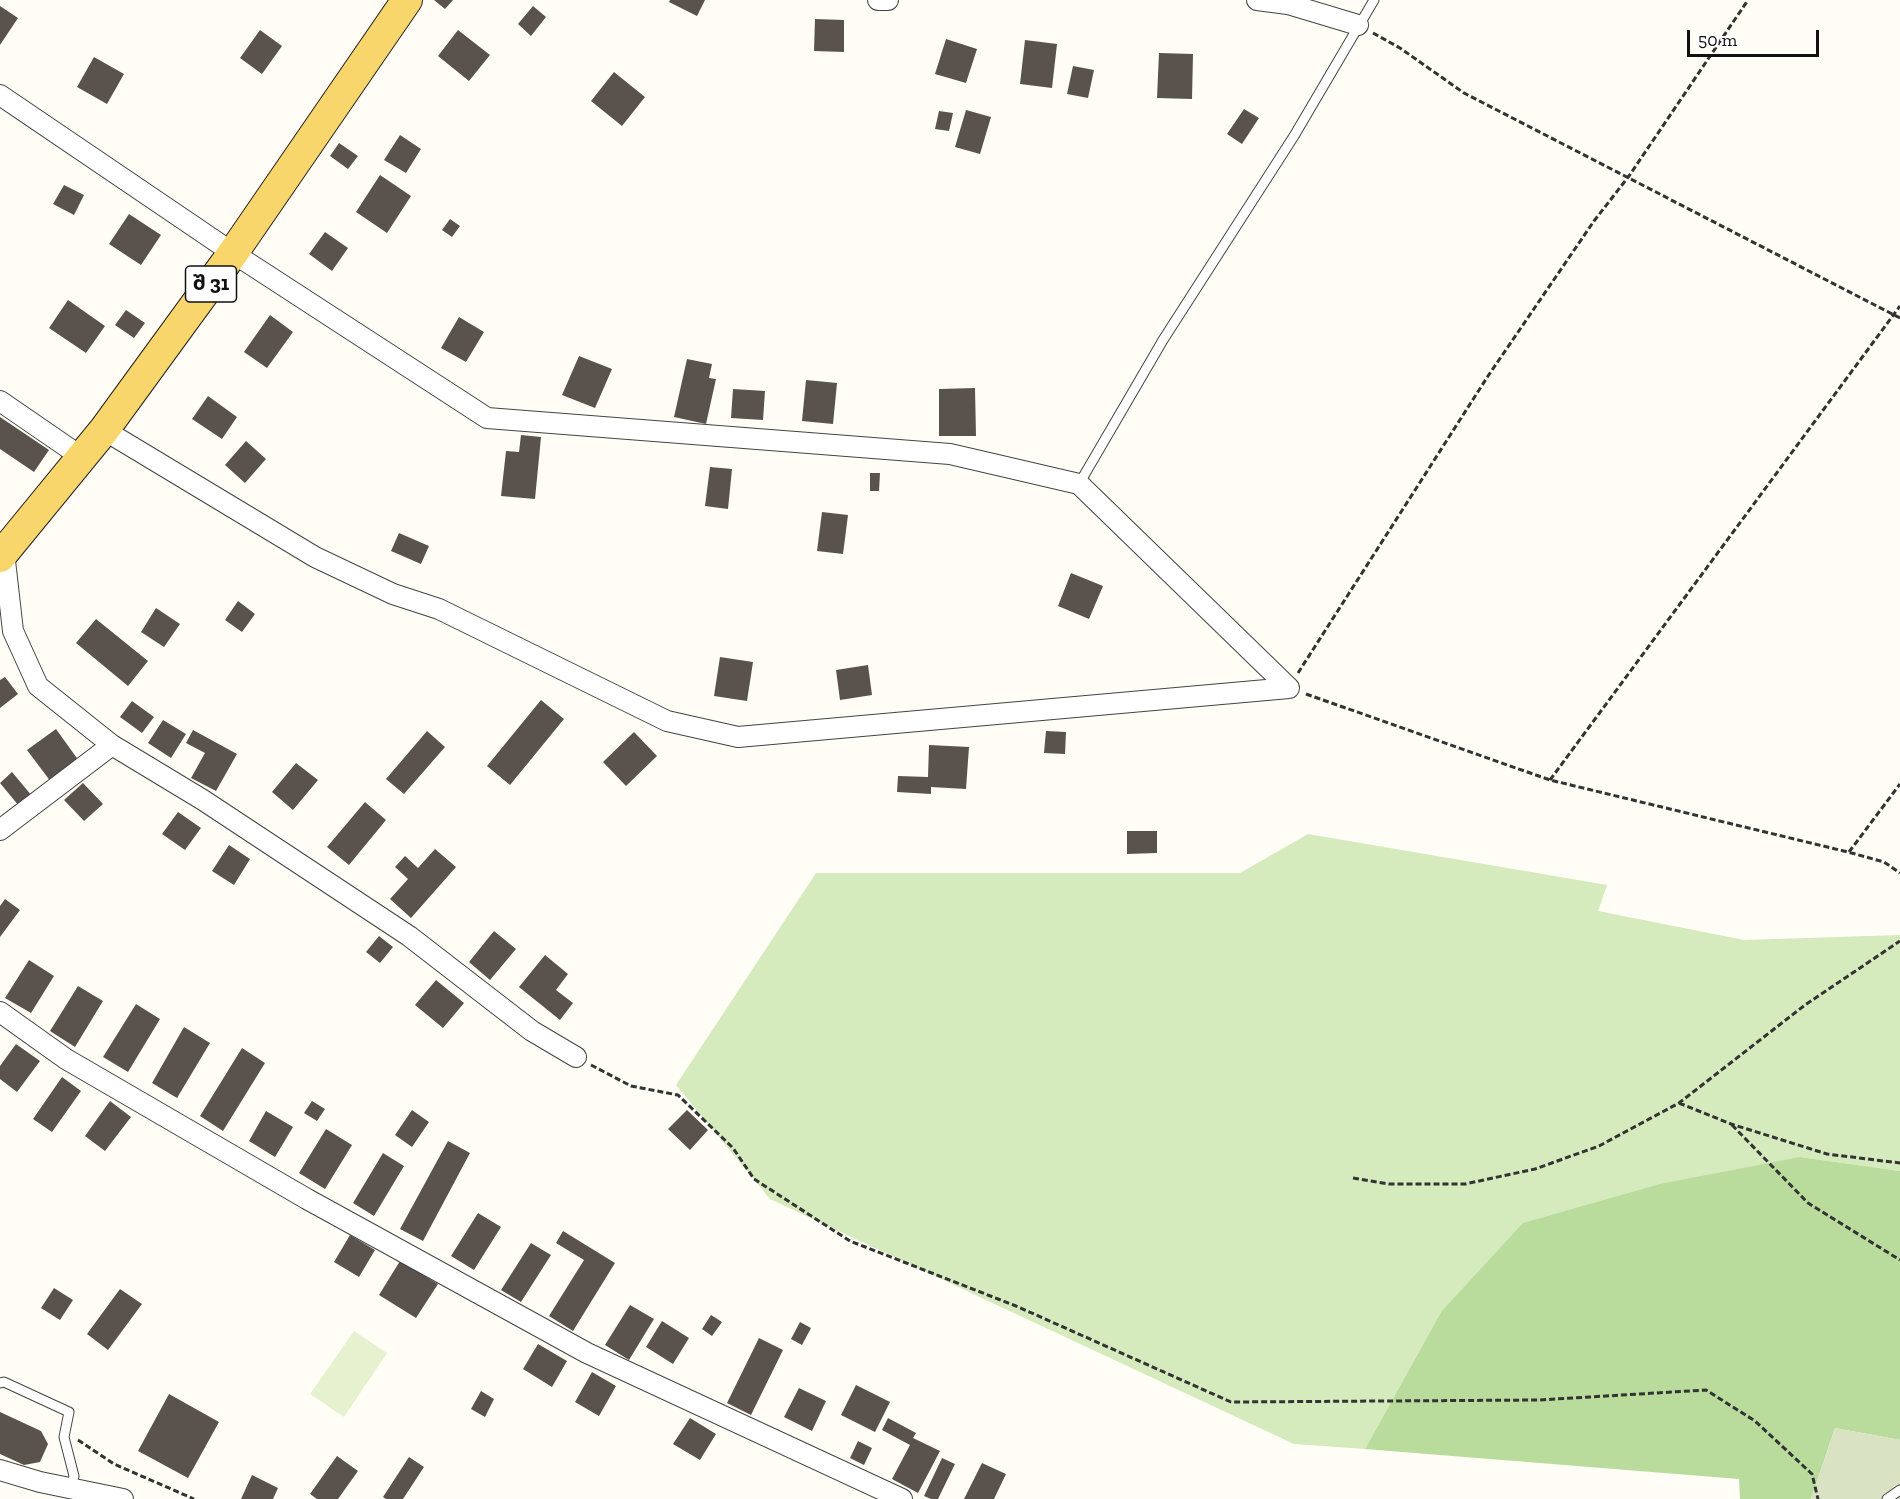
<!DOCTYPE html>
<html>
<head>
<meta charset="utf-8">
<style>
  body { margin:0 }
  #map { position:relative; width:1900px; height:1499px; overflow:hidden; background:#fffdf5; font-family:"Zilla Slab",serif }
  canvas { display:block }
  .scale { position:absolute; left:1687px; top:30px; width:132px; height:27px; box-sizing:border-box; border:3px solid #111; border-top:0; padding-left:8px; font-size:18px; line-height:21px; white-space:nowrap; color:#111; -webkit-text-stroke:4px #fff; paint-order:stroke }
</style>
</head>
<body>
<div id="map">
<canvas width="1900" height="1499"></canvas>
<div class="scale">50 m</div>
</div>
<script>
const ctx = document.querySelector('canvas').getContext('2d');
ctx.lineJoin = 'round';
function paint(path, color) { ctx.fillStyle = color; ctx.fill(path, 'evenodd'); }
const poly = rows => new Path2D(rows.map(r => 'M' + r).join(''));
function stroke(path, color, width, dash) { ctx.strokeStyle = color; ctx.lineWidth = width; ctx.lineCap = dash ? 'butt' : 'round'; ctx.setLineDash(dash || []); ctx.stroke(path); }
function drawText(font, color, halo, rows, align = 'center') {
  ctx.font = font + ' "Zilla Slab","Noto Sans Georgian",serif'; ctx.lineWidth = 6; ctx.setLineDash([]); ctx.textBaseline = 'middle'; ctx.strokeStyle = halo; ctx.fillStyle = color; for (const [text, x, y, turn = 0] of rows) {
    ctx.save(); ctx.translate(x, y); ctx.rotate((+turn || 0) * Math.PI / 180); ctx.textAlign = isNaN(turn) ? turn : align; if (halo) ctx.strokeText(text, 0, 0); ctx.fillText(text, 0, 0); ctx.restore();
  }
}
paint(poly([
  [1308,834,1607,885,1598,911,1744,940,1900,935,1900,1171,1800,1157,1441,1312,1365,1449,1294,1444,770,1199,676,1085,816,873,1240,873]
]), '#d5ebbd');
paint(poly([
  [1800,1157,1900,1171,1900,1440,1835,1428,1811,1499,1740,1499,1739,1479,1365,1449,1441,1312,1523,1223,1660,1184]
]), '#b9dc9c');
paint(poly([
  [1835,1428,1900,1440,1900,1499,1811,1499]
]), '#d9e3c4');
paint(poly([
  [354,1331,387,1353,344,1417,310,1394]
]), '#e6f2cf');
paint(poly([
  [434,0,453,0,445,9],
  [670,0,705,0,697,16,669,2],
  [0,6,18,18,0,45],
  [533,6,546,17,531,36,518,24],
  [815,19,844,20,844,52,814,51],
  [260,30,282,46,262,74,240,58],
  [458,30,490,55,469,81,438,56],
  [946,39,977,49,966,83,935,74],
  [1025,40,1057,44,1052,88,1020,84],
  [1159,53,1193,54,1192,99,1157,98],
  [94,57,124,74,107,104,77,87],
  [1073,66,1094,70,1088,98,1067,94],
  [614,72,645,97,622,126,591,101],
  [1244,109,1259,118,1242,144,1227,134],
  [966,110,991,117,980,154,955,147],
  [939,111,953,113,949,131,935,129],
  [400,135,421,149,406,173,384,160],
  [339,143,358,156,348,169,330,156],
  [380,175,411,196,387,233,356,212],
  [64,185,84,195,74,215,53,204],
  [129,214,161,235,141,265,109,244],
  [450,219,460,226,452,237,442,230],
  [325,232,348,248,332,271,309,254],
  [68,300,105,326,86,353,49,328],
  [126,310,145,323,134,338,115,325],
  [270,315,293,332,267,368,244,352],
  [459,317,484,332,466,362,441,348],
  [579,356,612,369,595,408,562,395],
  [687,359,712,364,709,378,716,379,706,424,674,417],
  [806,380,837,383,833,424,802,421],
  [975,388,976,436,939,436,939,389],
  [733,389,765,391,763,420,731,418],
  [208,396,237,417,222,439,192,419],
  [0,417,49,450,34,472,0,449],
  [521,435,541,437,535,499,501,496,506,451,519,452],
  [246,441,266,459,245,483,225,465],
  [710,467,732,469,728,509,705,506],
  [870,473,880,473,879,491,870,491],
  [822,512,848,515,843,554,817,551],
  [399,533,429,546,421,564,391,551],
  [1071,573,1103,586,1089,619,1058,606],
  [238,601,255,614,242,632,225,620],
  [156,608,180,624,164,647,141,632],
  [96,619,148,661,128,686,76,643],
  [720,657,753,662,747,701,714,696],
  [868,665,872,695,840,700,836,670],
  [5,677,18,694,0,708,0,680],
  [541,700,564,719,510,785,487,766],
  [132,701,154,717,142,733,120,717],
  [163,720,186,734,171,758,148,743],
  [56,729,79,761,51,782,27,750],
  [193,730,237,754,216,791,191,778,205,753,186,743],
  [427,731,445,747,404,794,386,779],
  [1046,731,1066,732,1065,754,1044,753],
  [634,732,657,756,626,786,603,762],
  [929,745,969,747,966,789,931,787,931,794,897,792,898,776,928,777],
  [296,763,318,780,293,810,272,792],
  [12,772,32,796,19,806,0,783],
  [83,783,103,804,84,821,64,800],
  [365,802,386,820,349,865,327,847],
  [178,812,201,828,185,850,162,834],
  [1127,831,1157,831,1157,853,1127,854],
  [229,845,250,859,234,885,212,871],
  [435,849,456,867,411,918,390,899,408,879,395,867,405,856,418,868],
  [5,899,20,910,0,937,0,906],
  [494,931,516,949,490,980,469,962],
  [379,936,393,947,380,963,366,952],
  [545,955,568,974,556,990,573,1003,560,1020,519,987],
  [29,960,54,976,31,1013,5,998],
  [436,980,464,1003,443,1028,415,1005],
  [78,986,103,1001,75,1047,50,1031],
  [136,1004,160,1019,128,1072,103,1057],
  [184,1027,210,1043,177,1098,152,1083],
  [16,1044,40,1061,17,1092,0,1079,0,1066],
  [242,1048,265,1063,223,1131,200,1116],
  [62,1077,81,1091,52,1132,33,1119],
  [110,1101,131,1117,105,1151,85,1136],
  [312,1101,325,1109,317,1121,304,1113],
  [412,1110,429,1122,412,1147,395,1135],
  [687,1110,708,1130,690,1150,668,1129],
  [266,1111,293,1127,275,1157,249,1141],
  [326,1129,352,1145,325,1189,299,1173],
  [448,1141,470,1153,423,1241,400,1229],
  [383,1153,404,1166,374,1216,353,1203],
  [478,1213,501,1227,474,1270,451,1256],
  [563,1231,615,1263,573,1331,549,1316,584,1260,556,1243],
  [350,1235,375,1250,359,1277,334,1262],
  [531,1243,551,1255,521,1302,501,1290],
  [400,1261,438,1284,416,1318,379,1295],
  [54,1288,73,1300,60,1320,41,1308],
  [120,1289,142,1304,108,1350,87,1334],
  [630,1305,654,1319,629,1360,605,1345],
  [711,1315,722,1322,712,1336,702,1329],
  [662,1321,689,1338,673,1364,646,1347],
  [800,1322,811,1328,802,1345,791,1339],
  [759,1338,783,1350,751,1415,727,1403],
  [538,1344,567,1361,552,1387,523,1369],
  [592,1372,616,1386,599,1416,575,1402],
  [856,1385,890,1402,875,1432,841,1415],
  [799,1388,826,1401,812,1431,784,1417],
  [481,1391,494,1399,485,1417,471,1409],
  [169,1394,219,1422,188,1478,138,1451],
  [0,1412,41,1431,48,1444,40,1462,24,1465,0,1454],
  [690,1418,716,1434,700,1460,673,1444],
  [888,1418,916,1433,913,1438,940,1451,918,1493,892,1479,910,1445,882,1430],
  [858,1441,872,1448,864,1465,850,1458],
  [337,1456,358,1471,338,1499,317,1499,310,1494],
  [409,1457,424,1467,403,1499,386,1499,383,1497],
  [942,1458,955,1464,938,1499,931,1499,924,1496],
  [982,1463,1006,1474,994,1499,964,1499],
  [252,1475,278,1488,273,1499,241,1499]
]), '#5a524d');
const service = poly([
  [1079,484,1163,340,1294,136,1374,0],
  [0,1383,4,1382,69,1412,64,1437,74,1476,71,1488],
  [1887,1499,1900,1490]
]);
const minor = poly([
  [878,0,888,0],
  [1257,0,1288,4,1358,25],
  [0,95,233,253,487,418,950,454,1079,484,1289,688],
  [0,401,83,458],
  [104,430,315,557,393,594,439,609,667,721,738,737,1289,688],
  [4,552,13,631,38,686,112,745,203,800,409,936,532,1031,576,1057],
  [0,830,112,745],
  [0,1012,66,1059,307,1199,587,1353,902,1499],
  [0,1470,40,1482,123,1499]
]);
const primary = poly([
  [0,557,104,430,233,253,407,0]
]);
stroke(service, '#444', 11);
stroke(minor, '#444', 22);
stroke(primary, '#222', 32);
stroke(poly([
  [1373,33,1400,48,1464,93,1900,318],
  [1298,673,1488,376,1594,221,1629,176,1748,0],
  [1306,694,1550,780,1848,852,1884,862,1900,873],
  [1550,780,1900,306],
  [1849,852,1900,784],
  [591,1065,631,1086,678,1095,733,1148,754,1179,850,1241,1016,1306,1231,1402,1539,1400,1706,1390,1755,1421,1812,1474,1818,1499],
  [1679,1103,1731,1124,1827,1154,1900,1163],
  [1732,1125,1808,1203,1900,1260],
  [1353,1178,1389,1184,1465,1184,1535,1169,1599,1146,1679,1103,1805,1005,1900,941],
  [78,1440,114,1464,194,1499]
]), '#333', 3, [6, 3]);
stroke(service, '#fff', 9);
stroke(minor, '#fff', 20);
stroke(primary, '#f9d66b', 30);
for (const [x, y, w] of [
  [211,284,51]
]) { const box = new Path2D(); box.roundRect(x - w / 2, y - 18, w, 36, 4.5); ctx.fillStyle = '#fff'; ctx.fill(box); stroke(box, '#111', 1.5); }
drawText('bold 21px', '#111', null, [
  ["შ 31",211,284]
]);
</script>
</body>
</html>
